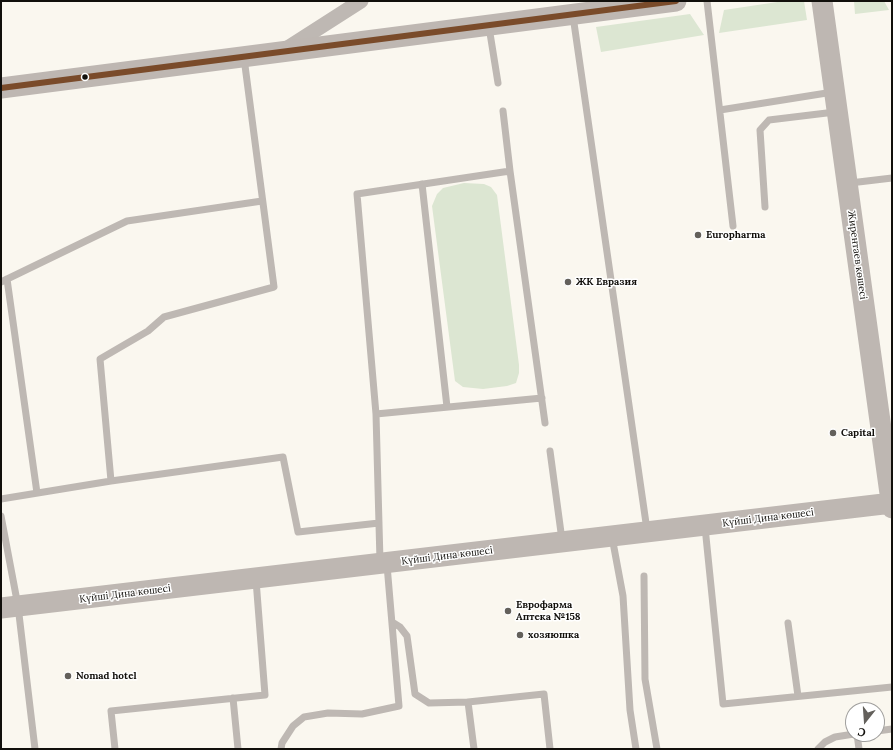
<!DOCTYPE html>
<html>
<head>
<meta charset="utf-8">
<style>
  body { margin:0 }
  #map { position:relative; width:893px; height:750px; overflow:hidden; background:#faf7ef; font-family:Lora,serif }
  canvas { display:block }
  .frame { position:absolute; inset:0; border:2px solid #110f0b; pointer-events:none }
  .north { position:absolute; left:845px; top:702px; width:40px; height:40px; box-sizing:border-box; background:#fff; border:1px solid #a09f9d; border-radius:50%; rotate:197deg; font-size:11px; font-weight:700; line-height:16px; text-align:center; color:#110f0b }
  .north::after { content:''; display:block; margin:auto; width:14px; height:18px; background:#63605b; clip-path:polygon(50% 0,100% 100%,50% 72%,0 100%) }
</style>
</head>
<body>
<div id="map">
<canvas width="893" height="750"></canvas>
<div class="frame"></div>
<div class="north">С</div>
</div>
<script>
const ctx = document.querySelector('canvas').getContext('2d');
ctx.lineJoin = 'round';
function paint(path, color) { ctx.fillStyle = color; ctx.fill(path, 'evenodd'); }
const poly = rows => new Path2D(rows.map(r => 'M' + r).join(''));
function stroke(path, color, width, dash) { ctx.strokeStyle = color; ctx.lineWidth = width; ctx.lineCap = dash ? 'butt' : 'round'; ctx.setLineDash(dash || []); ctx.stroke(path); }
function drawText(font, color, halo, rows, align = 'center') {
  ctx.font = font + ' Lora,serif'; ctx.lineWidth = 3; ctx.setLineDash([]); ctx.textBaseline = 'middle'; ctx.strokeStyle = halo; ctx.fillStyle = color; for (const [text, x, y, turn = 0] of rows) {
    ctx.save(); ctx.translate(x, y); ctx.rotate((+turn || 0) * Math.PI / 180); ctx.textAlign = isNaN(turn) ? turn : align; if (halo) ctx.strokeText(text, 0, 0); ctx.fillText(text, 0, 0); ctx.restore();
  }
}
paint(poly([
  [784,1,804,1,807,20,719,33,724,10],
  [854,1,884,1,889,10,855,14],
  [690,14,704,35,601,52,596,27],
  [464,183,484,184,491,187,497,195,519,365,519,373,516,383,507,386,483,389,463,387,455,381,432,206,437,194,443,188]
]), '#dce6d2');
stroke(poly([
  [707,1,733,226],
  [573,16,647,530],
  [489,27,498,83],
  [244,58,274,287,164,317,148,331,100,359,111,481,283,457,298,532,379,523],
  [720,110,833,92],
  [503,111,510,171],
  [850,183,892,178],
  [422,184,447,407],
  [765,207,760,130,769,120,835,112],
  [7,279,37,493],
  [1,282,127,221,262,201],
  [376,414,542,398],
  [550,451,562,540],
  [1,499,111,481],
  [1,516,18,606,35,749],
  [705,527,723,704,892,687],
  [612,537,623,596,630,710,636,749],
  [380,561,376,414,357,194,510,171,545,423],
  [644,576,645,679,657,749],
  [392,622,400,627,407,636,415,694,429,703,468,702,544,694,550,749],
  [788,623,798,696],
  [233,698,238,749],
  [468,702,474,749],
  [877,731,892,729],
  [857,734,859,749],
  [115,749,111,711,265,695,256,580],
  [281,749,282,743,293,726,304,717,328,713,362,714,399,706,387,565],
  [818,749,825,742,835,737,854,734]
]), '#beb8b3', 7);
stroke(poly([
  [286,49,361,1]
]), '#beb8b3', 15);
stroke(poly([
  [822,1,892,508],
  [1,88,676,1],
  [1,608,892,503]
]), '#beb7b2', 21);
stroke(poly([
  [1,88,676,1]
]), '#7a4b2a', 6);
for (const [x, y, r, color] of [
  [85,77,3.5,"#110f0b"],
  [698,235,4,"#63605b"],
  [568,282,4,"#63605b"],
  [833,433,4,"#63605b"],
  [508,611,4,"#63605b"],
  [520,635,4,"#63605b"],
  [68,676,4,"#63605b"]
]) { const dot = new Path2D(); dot.arc(x, y, r, 0, 2 * Math.PI); ctx.fillStyle = color; ctx.fill(dot); stroke(dot, '#fff', 1.5); }
drawText('bold 10px', '#110f0b', '#fff', [
  ["Europharma",706,235],
  ["ЖК Евразия",576,282],
  ["Capital",841,433],
  ["Еврофарма",516,605],
  ["Аптека №158",516,617],
  ["хозяюшка",528,635],
  ["Nomad hotel",76,676]
], 'left');
drawText('10px', '#110f0b', '#fff', [
  ["Жирентаев көшесі",857,255,82],
  ["Күйші Дина көшесі",768,518,-7],
  ["Күйші Дина көшесі",447,556,-7],
  ["Күйші Дина көшесі",125,594,-7]
]);
</script>
</body>
</html>
